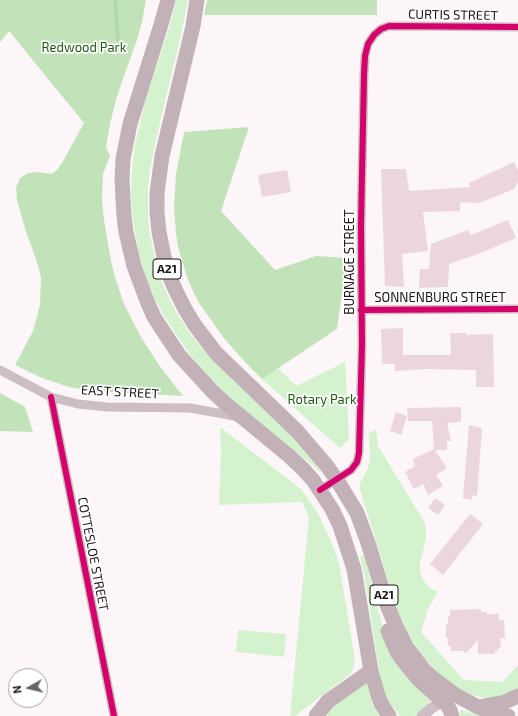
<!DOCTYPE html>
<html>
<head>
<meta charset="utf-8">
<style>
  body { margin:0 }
  #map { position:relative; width:518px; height:716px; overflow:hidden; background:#fcf6f8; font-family:"Exo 2",sans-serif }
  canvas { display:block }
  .north { position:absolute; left:8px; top:668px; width:40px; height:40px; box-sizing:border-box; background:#fff; border:1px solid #a4a2a2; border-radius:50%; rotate:262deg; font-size:11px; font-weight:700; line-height:16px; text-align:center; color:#1b1617 }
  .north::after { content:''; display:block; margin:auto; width:14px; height:18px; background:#6a6466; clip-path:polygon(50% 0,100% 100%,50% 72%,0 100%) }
</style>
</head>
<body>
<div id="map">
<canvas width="518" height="716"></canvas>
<div class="north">N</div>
</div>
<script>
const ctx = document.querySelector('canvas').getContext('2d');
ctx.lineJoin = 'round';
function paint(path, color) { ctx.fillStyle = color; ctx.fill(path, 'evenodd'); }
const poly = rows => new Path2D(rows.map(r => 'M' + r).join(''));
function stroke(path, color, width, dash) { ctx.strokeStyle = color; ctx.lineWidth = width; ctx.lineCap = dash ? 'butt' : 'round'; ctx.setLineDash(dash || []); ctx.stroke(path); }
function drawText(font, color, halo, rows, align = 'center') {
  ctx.font = font + ' "Exo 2",sans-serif'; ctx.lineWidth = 3.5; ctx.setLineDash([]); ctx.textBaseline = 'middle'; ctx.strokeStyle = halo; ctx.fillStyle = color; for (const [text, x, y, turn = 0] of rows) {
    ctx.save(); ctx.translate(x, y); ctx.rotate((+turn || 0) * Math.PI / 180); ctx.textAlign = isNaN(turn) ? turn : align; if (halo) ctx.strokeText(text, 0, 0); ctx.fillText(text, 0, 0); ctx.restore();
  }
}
paint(poly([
  [176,0,188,0,179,44,160,122,150,169,148,188,148,220,150,235,153,250,162,283,169,298,176,312,188,331,202,348,230,373,305,448,322,473,240,407,219,387,195,361,181,342,164,316,155,299,146,278,138,251,132,213,131,193,132,168,135,145,147,94,166,38,172,18],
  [345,362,349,439,340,448,262,379,278,368,296,386],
  [220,427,301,489,318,513,333,546,339,563,355,660,352,673,321,696,295,716,290,716,309,517,302,502,219,505,221,451],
  [376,429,378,446,425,523,426,530,426,538,420,564,420,571,422,578,426,584,431,589,438,591,428,609,421,632,464,680,502,682,518,665,518,691,487,699,472,695,456,687,436,672,417,648,410,637,398,614,360,489,360,483,366,472,369,465,370,458,369,434],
  [364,555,378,609,384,632,434,698,415,716,400,716,390,703,384,690,380,677,365,579,360,556],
  [238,630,286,634,284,657,236,652],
  [366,682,372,702,380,716,322,716,328,708],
  [461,710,482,716,460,716,460,711]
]), '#d4f2cd');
paint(poly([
  [0,0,146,0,142,22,137,40,117,96,110,124,106,147,110,156,103,174,102,199,104,220,111,261,115,277,124,304,141,337,159,365,183,396,90,391,69,387,42,378,15,365,33,331,40,305,41,277,36,259,26,232,17,200,16,187,20,178,28,173,39,172,51,174,56,171,62,163,84,123,9,31,0,42],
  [207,0,377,0,377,15,204,15],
  [249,127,221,211,275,270,316,256,347,258,337,329,262,379,243,360,223,337,199,303,193,291,187,277,178,247,176,234,174,207,176,174,184,132],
  [0,393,25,407,33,432,0,431]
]), '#c2e3ba');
stroke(poly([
  [115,0,118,40]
]), '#aedba6', 3.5);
paint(poly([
  [514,162,518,171,518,182,514,189,479,203,460,202,460,211,423,212,428,251,402,254,404,287,385,286,381,169,406,169,409,191,470,187,469,183],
  [287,170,291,192,262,197,258,175],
  [508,220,516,238,478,254,449,264,448,287,419,288,420,269,429,269,431,244,468,230,471,235],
  [403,328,403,355,451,355,450,333,466,333,466,335,493,334,494,387,476,387,476,370,426,369,395,371,395,364,382,364,381,329],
  [461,407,461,422,447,423,451,441,447,441,447,450,435,450,447,468,436,475,443,486,428,495,423,484,414,489,405,472,415,466,413,459,434,449,432,421,408,421,407,408],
  [396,412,407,416,401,435,390,431],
  [469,425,482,428,477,496,473,495,471,500,463,498],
  [435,498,445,505,438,515,428,508],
  [470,514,483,524,443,575,430,564],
  [481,609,481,612,487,612,487,614,499,614,499,620,504,620,505,638,500,638,501,648,498,648,498,651,495,651,495,654,478,654,478,640,466,653,463,651,451,651,451,646,448,646,448,638,446,638,446,625,448,624,448,616,450,616,450,610]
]), '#ecd6de');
stroke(poly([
  [361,310,518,309],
  [0,370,51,397,78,404,107,407,190,408,229,415,238,417],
  [51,397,114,716],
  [320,490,351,470,357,462,359,453,362,345,361,225,364,75,365,56,368,44,374,35,381,29,389,26,518,27]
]), '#ccbec2', 9);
stroke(poly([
  [422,716,432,708,448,697]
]), '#ccbec2', 11);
stroke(poly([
  [168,0,160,28,130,124,123,159,122,180,124,216,126,232,134,266,147,301,154,317,179,355,212,391,226,404,288,455,303,469,313,480,332,509,340,526,354,569,371,671,378,695,381,703,389,716],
  [197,0,193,26,162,156,157,193,157,212,159,232,163,252,167,270,175,289,185,309,194,324,216,353,298,432,327,466,337,480,357,513,368,543,387,605,395,624,407,648,415,658,424,670,434,679,454,694,478,707,491,712,508,716],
  [388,631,397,652,405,663,419,680,447,705,450,710,452,716],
  [479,707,505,702,518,696],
  [316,716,328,701,371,671]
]), '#c2b2b8', 15);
stroke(poly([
  [361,310,518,309],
  [51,397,114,716],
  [320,490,351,470,357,462,359,453,362,345,361,225,364,75,365,56,368,44,374,35,381,29,389,26,518,27]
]), '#d6006c', 6);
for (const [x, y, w] of [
  [167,269,28],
  [384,595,28]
]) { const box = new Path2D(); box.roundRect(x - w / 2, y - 10, w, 20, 3); ctx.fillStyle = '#fff'; ctx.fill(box); stroke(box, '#1b1617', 1); }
drawText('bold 12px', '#1b1617', null, [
  ["A21",167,269],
  ["A21",384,595]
]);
drawText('13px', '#1b1617', '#fff', [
  ["CURTIS STREET",453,15,1],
  ["BURNAGE STREET",350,262,-90],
  ["SONNENBURG STREET",440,298],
  ["EAST STREET",120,392,3],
  ["COTTESLOE STREET",93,554,79]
]);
drawText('13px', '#1c5c11', '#fff', [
  ["Redwood Park",84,48],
  ["Rotary Park",322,400]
]);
</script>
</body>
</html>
